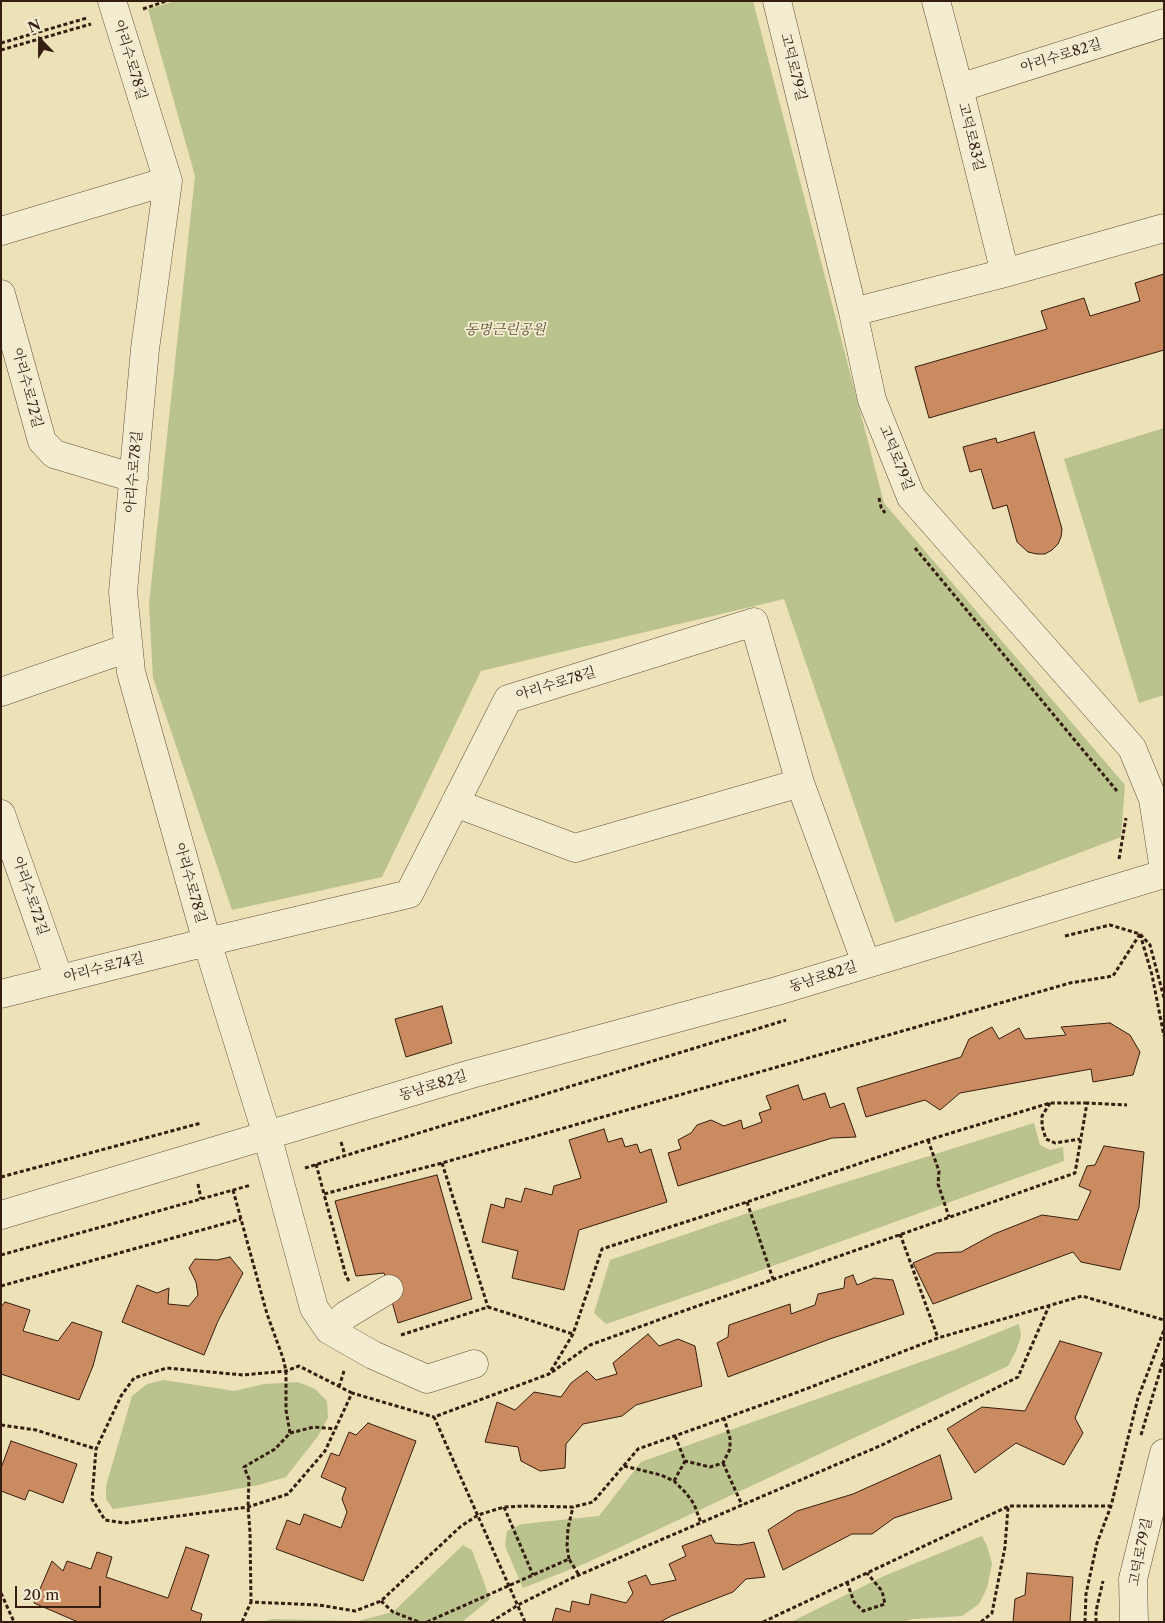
<!DOCTYPE html>
<html>
<head>
<meta charset="utf-8">
<style>
  body { margin:0 }
  #map { position:relative; width:1165px; height:1623px; overflow:hidden; background:#ede1b7; font-family:"Libre Caslon Text",serif }
  canvas { display:block }
  .frame { position:absolute; inset:0; border:2px solid #351d0f; pointer-events:none }
  .north { position:absolute; left:15px; top:15px; width:50px; height:50px; -webkit-text-stroke:4px #f3ecd0; paint-order:stroke; rotate:338deg; font-size:14px; font-weight:700; line-height:20px; text-align:center; color:#351d0f }
  .north::after { content:''; display:block; margin:auto; width:18px; height:22px; background:#351d0f; clip-path:polygon(50% 0,100% 100%,50% 72%,0 100%) }
  .scale { position:absolute; left:15px; top:1586px; width:86px; height:22px; box-sizing:border-box; border:2px solid #351d0f; border-top:0; padding-left:6px; font-size:15px; line-height:18px; white-space:nowrap; color:#351d0f; -webkit-text-stroke:4px #f3ecd0; paint-order:stroke }
</style>
</head>
<body>
<div id="map">
<canvas width="1165" height="1623"></canvas>
<div class="frame"></div>
<div class="north">N</div>
<div class="scale">20 m</div>
</div>
<script>
const ctx = document.querySelector('canvas').getContext('2d');
ctx.lineJoin = 'round';
function paint(path, color) { ctx.fillStyle = color; ctx.fill(path, 'evenodd'); }
const poly = rows => new Path2D(rows.map(r => 'M' + r).join(''));
function stroke(path, color, width, dash) { ctx.strokeStyle = color; ctx.lineWidth = width; ctx.lineCap = dash ? 'butt' : 'round'; ctx.setLineDash(dash || []); ctx.stroke(path); }
function drawText(font, color, halo, rows, align = 'center') {
  ctx.font = font + ' "Libre Caslon Text","Noto Serif KR",serif'; ctx.lineWidth = 4; ctx.setLineDash([]); ctx.textBaseline = 'middle'; ctx.strokeStyle = halo; ctx.fillStyle = color; for (const [text, x, y, turn = 0] of rows) {
    ctx.save(); ctx.translate(x, y); ctx.rotate((+turn || 0) * Math.PI / 180); ctx.textAlign = isNaN(turn) ? turn : align; if (halo) ctx.strokeText(text, 0, 0); ctx.fillText(text, 0, 0); ctx.restore();
  }
}
paint(poly([
  [176,1,753,1,884,503,1125,785,1121,837,895,923,784,599,481,671,382,877,232,910,153,678,149,604,195,176,148,9],
  [1164,428,1164,695,1139,703,1064,459],
  [1034,1123,1040,1145,1050,1150,1063,1147,1064,1161,728,1282,606,1324,594,1313,610,1260,757,1210],
  [1019,1324,1021,1336,1016,1351,1008,1366,584,1564,523,1588,505,1546,507,1531,522,1524,599,1516,641,1462,957,1349],
  [164,1380,234,1391,264,1384,298,1382,315,1389,327,1401,328,1418,318,1436,286,1477,259,1485,192,1497,113,1509,106,1499,106,1486,132,1396,147,1384],
  [982,1536,987,1546,992,1564,987,1588,979,1604,962,1616,913,1619,903,1622,791,1622,884,1576],
  [463,1545,472,1550,490,1599,462,1622,262,1622,272,1619,358,1621,393,1612]
]), '#bac28d');
const building = poly([
  [1164,274,1164,350,929,418,915,367,1047,329,1041,311,1084,298,1090,316,1140,301,1135,283,1164,274],
  [1034,432,1062,529,1061,537,1058,544,1052,550,1045,554,1037,554,1028,552,1017,542,1007,505,993,509,981,469,970,472,963,447,996,438,997,443,1034,432],
  [442,1006,452,1043,406,1057,395,1019,442,1006],
  [1110,1023,1130,1035,1140,1052,1133,1075,1093,1082,1091,1069,960,1093,940,1110,925,1100,866,1117,857,1088,961,1057,969,1039,992,1027,999,1039,1019,1028,1025,1039,1066,1035,1061,1027,1110,1023],
  [798,1085,803,1100,825,1093,830,1108,844,1103,856,1137,832,1138,678,1186,668,1153,681,1149,678,1140,691,1133,697,1125,711,1120,724,1126,741,1120,743,1129,762,1122,759,1113,771,1109,766,1096,798,1085],
  [604,1129,608,1142,622,1138,625,1147,637,1144,640,1153,651,1149,667,1202,579,1230,564,1290,512,1278,518,1251,482,1242,491,1204,504,1208,506,1198,521,1202,525,1188,552,1195,554,1186,581,1178,569,1140,604,1129],
  [1104,1146,1144,1152,1139,1207,1120,1270,1081,1262,1073,1252,933,1304,913,1263,936,1253,961,1252,994,1234,1042,1215,1078,1220,1091,1191,1079,1186,1087,1166,1095,1165,1104,1146],
  [437,1175,472,1299,398,1323,384,1273,356,1276,335,1201,437,1175],
  [230,1257,243,1273,218,1321,204,1355,122,1322,137,1285,157,1293,169,1288,168,1304,189,1306,198,1295,196,1282,189,1268,195,1259,217,1260,230,1257],
  [853,1275,857,1285,874,1278,893,1280,904,1314,830,1339,728,1377,717,1343,728,1337,729,1325,790,1304,791,1314,815,1305,818,1294,844,1288,845,1278,853,1275],
  [5,1302,30,1310,23,1331,58,1341,72,1322,102,1332,93,1366,79,1400,1,1374,1,1307,5,1302],
  [648,1334,659,1346,678,1339,695,1346,702,1386,636,1405,622,1416,583,1424,566,1444,565,1468,540,1471,521,1461,518,1447,485,1442,497,1402,515,1410,534,1392,561,1397,571,1383,587,1371,596,1380,617,1374,613,1363,648,1334],
  [1060,1341,1102,1353,1075,1418,1083,1433,1064,1465,1016,1443,975,1473,947,1429,982,1407,1025,1411,1060,1341],
  [368,1423,416,1441,363,1581,276,1549,287,1520,300,1525,304,1514,341,1528,347,1512,342,1499,346,1488,321,1477,331,1453,339,1456,349,1432,356,1435,368,1423],
  [11,1441,77,1464,63,1503,29,1490,25,1500,1,1491,1,1468,11,1441],
  [940,1455,952,1499,894,1518,872,1534,852,1534,783,1570,768,1530,797,1511,853,1494,940,1455],
  [711,1535,715,1543,739,1545,754,1542,765,1577,746,1579,733,1592,671,1616,660,1622,552,1622,556,1608,570,1612,572,1601,589,1605,591,1594,626,1603,633,1593,628,1582,646,1575,651,1585,676,1580,669,1564,686,1556,682,1546,711,1535],
  [186,1547,209,1555,191,1610,202,1614,200,1622,78,1622,34,1603,52,1561,63,1571,67,1561,91,1569,97,1552,112,1557,106,1577,168,1598,186,1547],
  [1027,1573,1073,1577,1070,1622,1013,1622,1015,1599,1025,1595,1027,1573]
]);
paint(building, '#cb8b61');
stroke(building, '#351d0f', 1);
const minor = poly([
  [112,1,168,181,145,349,123,592,131,672,207,942,267,1135,314,1308,329,1330,373,1355,427,1379,474,1364],
  [777,1,853,312,872,400,911,497,1132,748,1153,799,1164,870],
  [936,1,959,88,1005,273],
  [959,88,1164,23],
  [1,231,168,181],
  [1,294,42,441,54,454,134,478],
  [853,312,1005,273,1164,228],
  [1,692,128,648],
  [455,803,575,848,800,783],
  [1,814,59,979],
  [1,994,207,942,409,894,508,699,754,622,800,783,866,963],
  [1,1215,471,1074,777,991,1164,874],
  [329,1330,346,1315,389,1289],
  [1134,1622,1133,1579,1164,1453]
]);
stroke(minor, '#634e39', 29);
stroke(poly([
  [143,9,166,1],
  [1,43,87,18],
  [1,50,91,24],
  [879,498,881,507,885,513],
  [915,548,1117,791],
  [1119,859,1126,818],
  [1140,934,1152,975,1164,1036],
  [1065,936,1110,925,1140,934,1150,945,1164,998],
  [1050,1103,1042,1116,1042,1126,1046,1139,1055,1143,1080,1139],
  [928,1140,939,1171,938,1184,949,1217],
  [341,1142,345,1155],
  [442,1163,488,1307],
  [316,1164,324,1194],
  [305,1168,786,1020],
  [1,1177,201,1123],
  [198,1184,201,1199],
  [233,1190,267,1314,283,1358,286,1371,286,1410,290,1433,275,1449,244,1467,249,1479,248,1507,250,1532,251,1602],
  [747,1202,773,1279],
  [900,1234,938,1338],
  [1,1255,251,1185],
  [349,1281,346,1276,324,1194,442,1163,1070,983,1113,976,1140,934],
  [1,1286,241,1219],
  [401,1335,488,1307,573,1334],
  [552,1372,590,1345,672,1315,1075,1173,1087,1103,1127,1105],
  [339,1387,344,1371],
  [352,1393,299,1366,286,1371,243,1375,167,1368,134,1378,121,1396,96,1449,92,1499,105,1520,124,1523,248,1507,288,1494,325,1451,352,1393,434,1417],
  [1,1425,36,1430,96,1449],
  [290,1433,314,1427,335,1429],
  [1141,1435,1164,1358],
  [675,1436,685,1461,710,1467,723,1463,730,1449,730,1438,724,1418],
  [723,1463,742,1505],
  [624,1466,661,1475,674,1481,686,1493,694,1504,701,1523],
  [674,1481,685,1461],
  [504,1507,533,1575],
  [569,1559,567,1546,568,1528,573,1507],
  [847,1582,854,1602,863,1611,885,1604,882,1591,867,1573],
  [1,1593,14,1622],
  [381,1601,393,1612,419,1622],
  [242,1622,251,1602,319,1605,355,1611,381,1601,460,1527,478,1515,504,1507,525,1506,573,1507,593,1502,638,1449,798,1392,938,1338,1082,1296,1164,1320],
  [427,1622,569,1559,579,1575],
  [491,1622,518,1605,572,1578,882,1445,1018,1377,1049,1306],
  [525,1622,434,1417,549,1374,573,1334,602,1249,747,1202,928,1140,1050,1103,1087,1103],
  [763,1622,1009,1506,1111,1506],
  [981,1622,992,1613,1005,1547,1008,1507],
  [1085,1622,1086,1594,1097,1543,1111,1506,1138,1398,1164,1330],
  [1096,1622,1096,1611,1103,1581]
]), '#351d0f', 3, [4, 2.5]);
stroke(minor, '#f3ecd0', 28);
drawText('14px', '#351d0f', '#f3ecd0', [
  ["아리수로82길",1061,56,-17],
  ["아리수로78길",130,60,73],
  ["고덕로79길",793,67,76],
  ["고덕로83길",971,137,76],
  ["아리수로72길",27,388,75],
  ["고덕로79길",896,458,68],
  ["아리수로78길",134,472,-85],
  ["아리수로78길",556,684,-17],
  ["아리수로78길",190,883,74],
  ["아리수로72길",30,896,71],
  ["아리수로74길",104,968,-14],
  ["동남로82길",823,977,-18],
  ["동남로82길",433,1086,-17],
  ["고덕로79길",1141,1552,-79]
]);
drawText('italic 14px', '#5d4f35', '#f3ecd0', [
  ["동명근린공원",505,330]
]);
</script>
</body>
</html>
